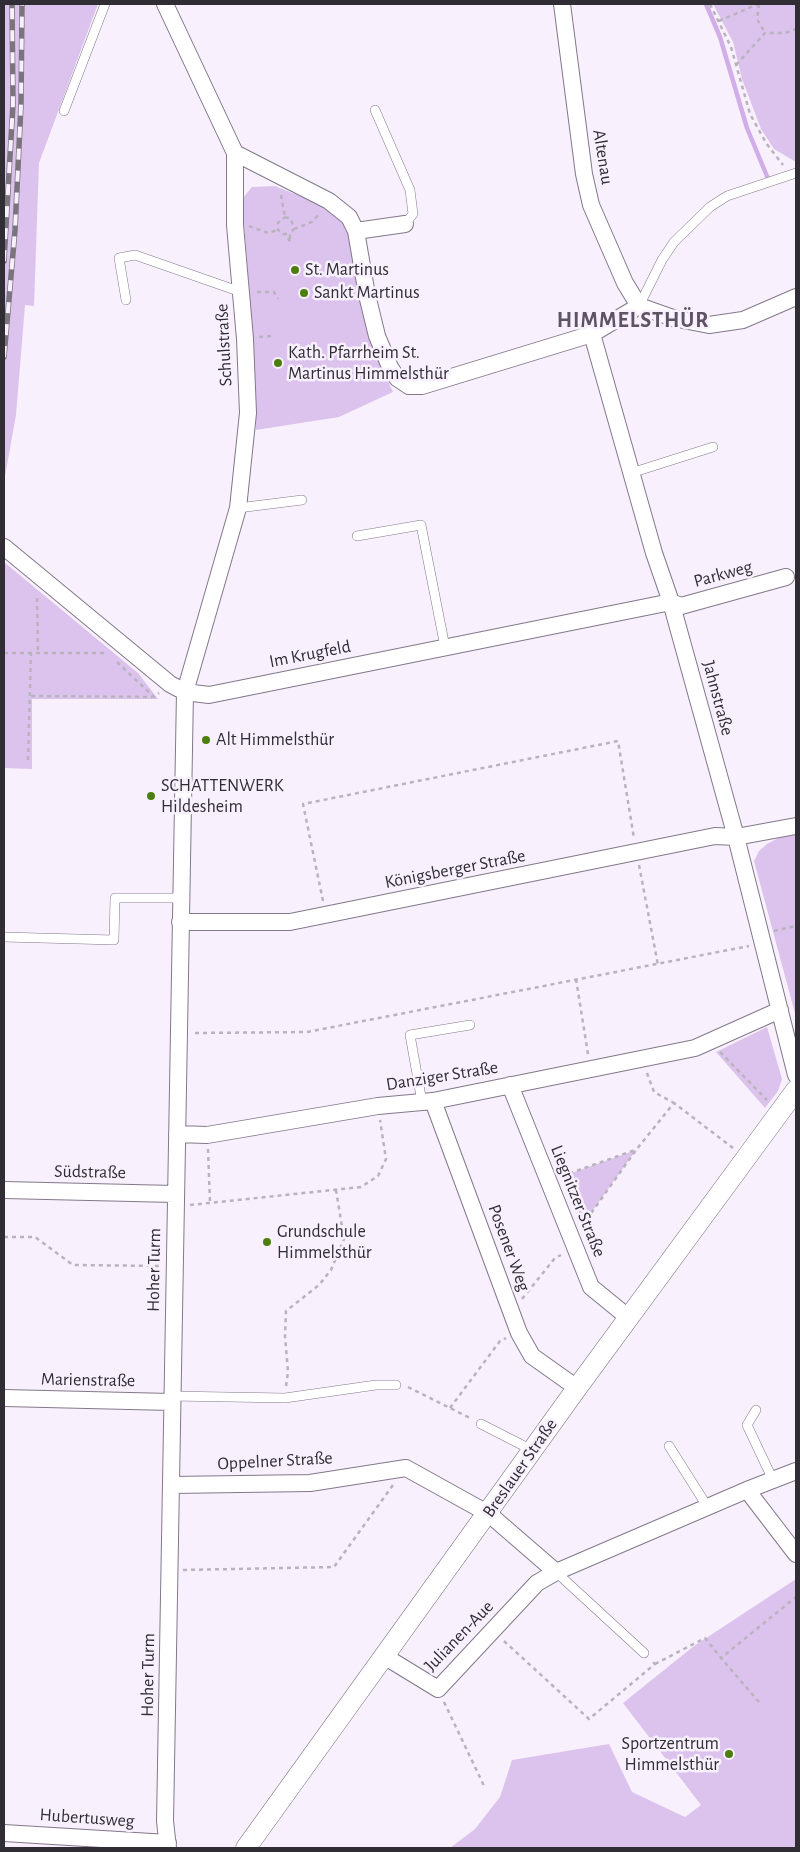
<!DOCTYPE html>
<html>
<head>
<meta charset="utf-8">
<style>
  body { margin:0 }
  #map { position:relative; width:800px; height:1852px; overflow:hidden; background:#f8f1fd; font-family:"Alegreya Sans",sans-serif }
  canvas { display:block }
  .frame { position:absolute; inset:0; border:5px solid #312d34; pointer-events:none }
</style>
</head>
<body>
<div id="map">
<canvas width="800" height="1852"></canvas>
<div class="frame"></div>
</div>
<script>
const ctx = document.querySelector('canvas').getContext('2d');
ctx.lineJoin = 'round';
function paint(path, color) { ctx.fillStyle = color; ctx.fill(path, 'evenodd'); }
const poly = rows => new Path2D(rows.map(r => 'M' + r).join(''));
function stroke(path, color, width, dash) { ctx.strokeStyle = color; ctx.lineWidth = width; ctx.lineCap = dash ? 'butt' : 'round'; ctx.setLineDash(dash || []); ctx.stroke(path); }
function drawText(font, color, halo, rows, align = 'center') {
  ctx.font = font + ' "Alegreya Sans",sans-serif'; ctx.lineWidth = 5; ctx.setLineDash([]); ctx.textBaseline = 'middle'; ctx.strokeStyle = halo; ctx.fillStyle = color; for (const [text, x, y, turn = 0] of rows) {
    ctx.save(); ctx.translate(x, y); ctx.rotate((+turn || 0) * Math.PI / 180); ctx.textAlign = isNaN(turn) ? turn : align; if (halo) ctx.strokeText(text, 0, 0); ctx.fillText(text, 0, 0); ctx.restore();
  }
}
paint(poly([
  [4,4,98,4,39,163,34,306,25,305,16,415,4,482],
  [713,4,796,4,796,162,774,149,761,129,742,79,733,42],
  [275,186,320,204,349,226,369,340,393,392,339,417,256,430,250,299,242,199,252,187],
  [4,562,138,673,158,699,32,699,32,769,4,768],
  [796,834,796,1017,754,861,759,851,767,844,784,835],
  [767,1027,782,1079,778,1091,765,1108,716,1052],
  [636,1150,583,1224,566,1175],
  [796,1579,796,1848,450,1848,475,1829,500,1797,512,1760,609,1744,632,1792,685,1817,701,1805,623,1703,694,1646]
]), '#dcc3ed');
stroke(poly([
  [706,4,720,37,747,128,769,181]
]), '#d1aee7', 4.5);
const service = poly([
  [375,110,410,190,413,214,405,224],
  [64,111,105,4],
  [126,300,119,258,135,255,241,292],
  [639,306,662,260,674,242,710,207,727,196,796,173],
  [631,473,713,447],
  [238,508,302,500],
  [357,536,421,525,445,647],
  [4,937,114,940,115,898,180,898],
  [422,1102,410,1035,470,1025],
  [171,1396,285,1398,376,1385,396,1385],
  [756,1410,747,1425,773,1480],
  [481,1424,532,1450],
  [669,1446,707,1506],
  [556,1572,644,1653]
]);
const minor = poly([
  [165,4,235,153,235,225,245,339,248,413,238,508,185,692,165,1821,168,1848],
  [562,4,584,174,591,205,625,283,639,306],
  [235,153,329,201,349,217,356,231,367,295,377,336,390,367,397,378,409,386,422,386,592,334,639,306,673,318,709,325,743,320,796,297],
  [356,231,405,224],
  [592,334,654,553,671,602,736,837,796,1075],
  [4,547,170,684,185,692,209,695,671,602,681,606,786,577],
  [180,922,290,922,715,836,736,837,796,826],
  [510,1085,591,1287,629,1318],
  [433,1101,519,1333,532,1356,577,1388],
  [177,1134,207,1135,378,1106,433,1101,695,1048,780,1010],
  [4,1190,175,1194],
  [4,1398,171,1402],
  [796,1471,747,1490,796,1554],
  [171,1485,310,1483,406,1468,489,1514,556,1572],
  [384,1656,438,1689,537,1583,556,1572,747,1490],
  [4,1833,168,1843]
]);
const tertiary = poly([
  [246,1848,577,1388,796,1090]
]);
stroke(service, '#83788a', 10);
stroke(minor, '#83788a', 18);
stroke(tertiary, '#83788a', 21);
stroke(poly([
  [710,4,731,47,750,114,766,143,783,165],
  [759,4,757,19,765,33],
  [719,21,758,4],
  [736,65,765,33,785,33,796,29],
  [281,195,285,217],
  [285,217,291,219,294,229,290,233,290,242,287,234,283,234,278,230,278,223,285,217],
  [249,226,268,233,278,230],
  [294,229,312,222,319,214],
  [257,292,274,292,278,299],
  [321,297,326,289,340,300,351,298],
  [259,337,272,336],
  [37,598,38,652],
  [4,653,31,653],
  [117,662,154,697,159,693],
  [31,696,152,697],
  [28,760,31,653,107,653],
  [639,865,658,965],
  [323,901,303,804,618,741,634,838],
  [774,931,796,926],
  [576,979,588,1054],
  [195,1033,307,1032,749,946],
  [720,1052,767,1100],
  [647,1073,654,1092,674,1103],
  [208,1149,210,1203],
  [562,1176,635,1150],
  [190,1205,361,1187,378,1176,386,1159,380,1120],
  [582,1226,636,1150,674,1103,733,1148],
  [4,1237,35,1237,73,1265,161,1266],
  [522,1299,555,1258,561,1255],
  [286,1386,288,1372,285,1336,286,1311,319,1285,331,1270,344,1239,336,1190],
  [408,1387,472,1419],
  [450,1408,500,1341,506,1338],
  [183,1570,334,1567,393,1485],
  [504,1641,589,1719,655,1664,651,1660],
  [655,1664,705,1638,721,1658],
  [444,1702,485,1788],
  [759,1702,721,1658,796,1597]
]), '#b9b3bd', 2.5, [4, 4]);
stroke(service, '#fff', 9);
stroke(minor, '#fff', 16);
stroke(tertiary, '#fff', 20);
const rail = poly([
  [4,261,13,104,12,4],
  [4,357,15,230,21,105,22,4]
]);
stroke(rail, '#7a757d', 5.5);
stroke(rail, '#f8f1fd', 4, [11]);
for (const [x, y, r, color] of [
  [295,270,5,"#4c7e0d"],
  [304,293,5,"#4c7e0d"],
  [278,363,5,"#4c7e0d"],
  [206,740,5,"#4c7e0d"],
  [151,796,5,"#4c7e0d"],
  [267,1242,5,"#4c7e0d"],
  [729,1754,5,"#4c7e0d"]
]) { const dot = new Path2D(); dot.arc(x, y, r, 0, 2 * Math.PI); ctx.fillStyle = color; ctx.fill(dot); stroke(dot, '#f8f1fd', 2); }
drawText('18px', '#312d34', '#f8f1fd', [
  ["Altenau",603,157,81],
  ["Schulstraße",224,345,-93],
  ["Parkweg",723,574,-15],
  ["Im Krugfeld",310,654,-11],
  ["Jahnstraße",718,698,75],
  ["Königsberger Straße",455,869,-11],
  ["Danziger Straße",442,1076,-9],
  ["Südstraße",90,1172,1],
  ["Liegnitzer Straße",578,1201,68],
  ["Posener Weg",509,1248,70],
  ["Hoher Turm",154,1270,-89],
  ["Marienstraße",88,1380,1],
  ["Oppelner Straße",275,1461,-3],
  ["Breslauer Straße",520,1468,-55],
  ["Julianen-Aue",459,1636,-46],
  ["Hoher Turm",148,1675,-89],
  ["Hubertusweg",87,1818,4]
]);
drawText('18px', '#312d34', '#f8f1fd', [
  ["St. Martinus",305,270],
  ["Sankt Martinus",314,293],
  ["Kath. Pfarrheim St.",288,353],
  ["Martinus Himmelsthür",288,374],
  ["Alt Himmelsthür",216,740],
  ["SCHATTENWERK",161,786],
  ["Hildesheim",161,807],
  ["Grundschule",277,1232],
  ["Himmelsthür",277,1253],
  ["Sportzentrum",719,1744,"right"],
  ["Himmelsthür",719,1765,"right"]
], 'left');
ctx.letterSpacing = '1px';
drawText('bold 22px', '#5d5364', '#f8f1fd', [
  ["HIMMELSTHÜR",633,320]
]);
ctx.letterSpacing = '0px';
</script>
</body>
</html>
